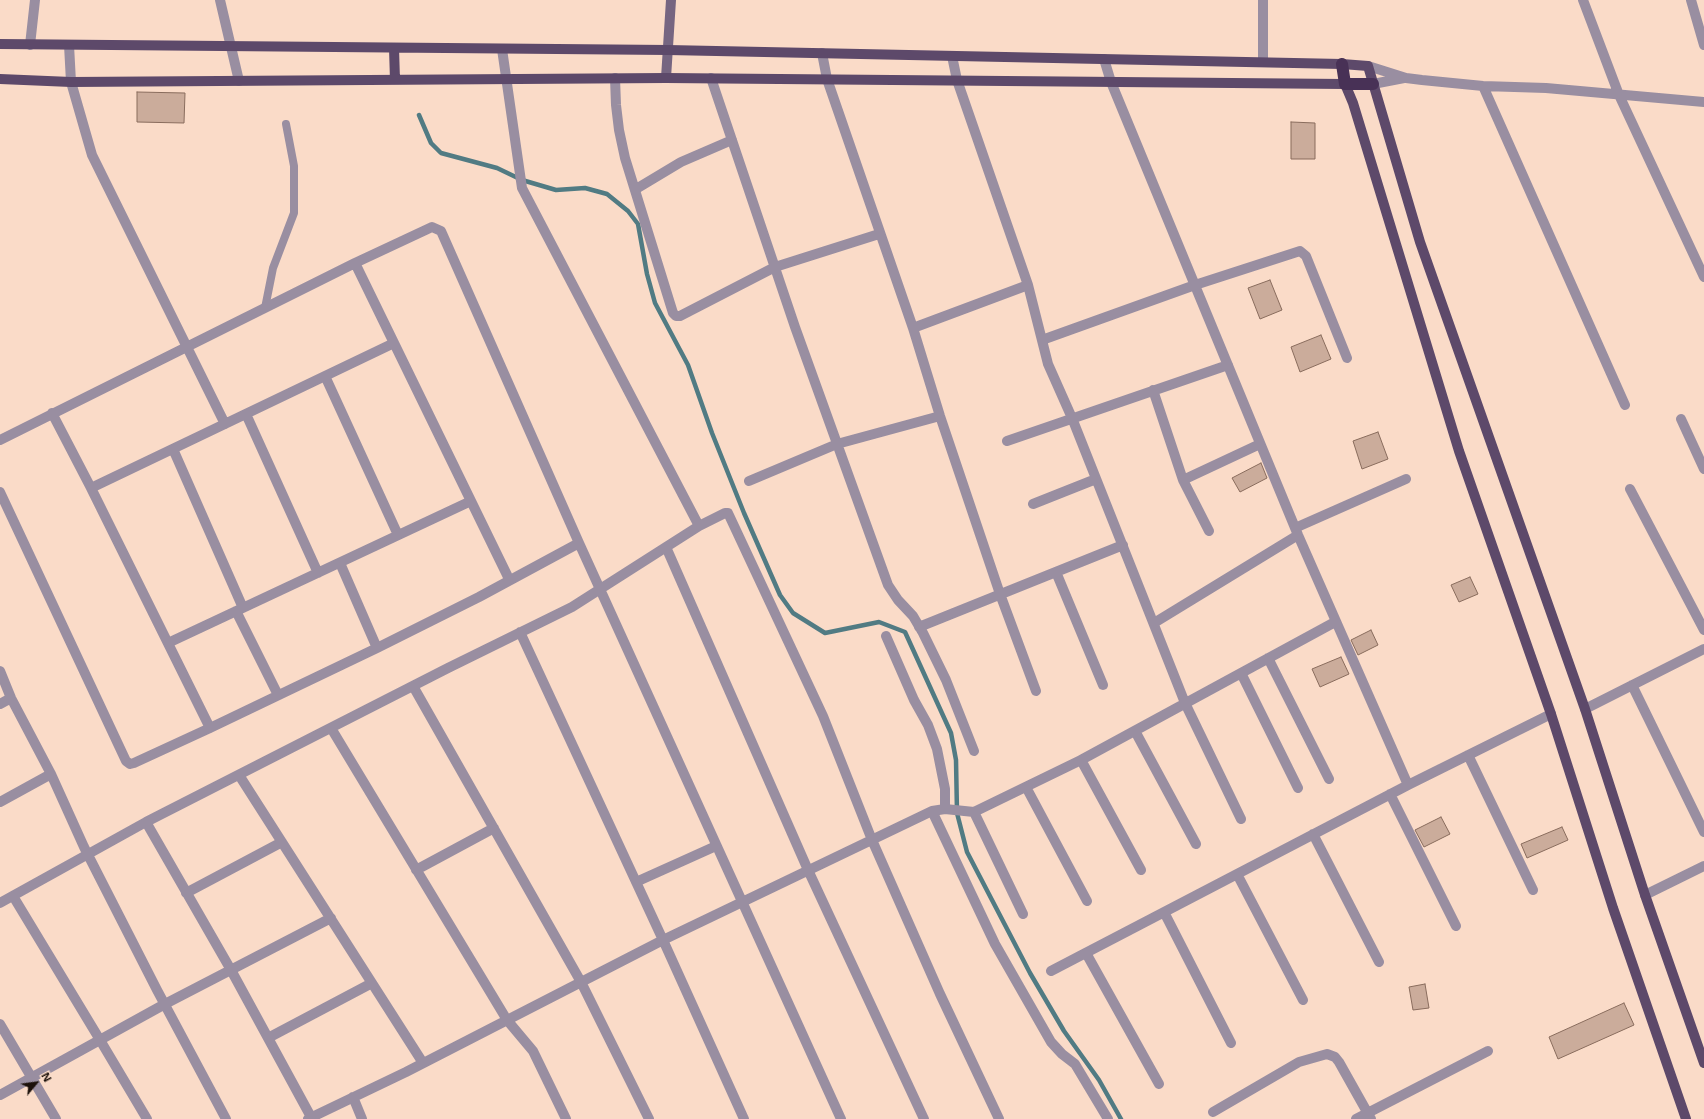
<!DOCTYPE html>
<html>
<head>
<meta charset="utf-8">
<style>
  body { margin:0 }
  #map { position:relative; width:1704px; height:1119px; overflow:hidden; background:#fadbc8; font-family:"Open Sans",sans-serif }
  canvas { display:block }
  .north { position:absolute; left:16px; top:1063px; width:40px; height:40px; -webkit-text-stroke:3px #fadbc8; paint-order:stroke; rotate:61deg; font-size:11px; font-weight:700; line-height:16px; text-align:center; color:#1c110b }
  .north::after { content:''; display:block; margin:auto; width:14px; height:18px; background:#1c110b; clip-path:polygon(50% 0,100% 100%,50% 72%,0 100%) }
</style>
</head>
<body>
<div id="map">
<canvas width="1704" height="1119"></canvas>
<div class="north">N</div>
</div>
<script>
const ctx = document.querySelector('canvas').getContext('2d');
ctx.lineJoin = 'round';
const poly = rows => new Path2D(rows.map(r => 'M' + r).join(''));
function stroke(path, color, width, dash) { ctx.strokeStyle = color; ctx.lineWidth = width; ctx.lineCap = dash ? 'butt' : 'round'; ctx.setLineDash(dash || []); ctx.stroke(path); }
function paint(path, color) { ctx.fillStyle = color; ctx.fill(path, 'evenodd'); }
stroke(poly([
  [419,115,431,143,441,153,497,168,522,180,556,190,585,188,607,194,628,211,638,224,647,274,655,303,688,365,712,433,744,513,780,595,793,613,825,633,879,622,905,632,951,733,956,760,957,813,967,852,1030,973,1064,1031,1099,1080,1121,1119]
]), '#517b83', 4.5);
const building = poly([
  [137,92,185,93,184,123,137,122,137,92],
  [1291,122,1315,123,1315,159,1291,159,1291,122],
  [1270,280,1282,310,1260,319,1248,288,1270,280],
  [1321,335,1331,359,1300,372,1291,347,1321,335],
  [1378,432,1388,459,1362,469,1353,441,1378,432],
  [1261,463,1267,478,1240,492,1232,478,1261,463],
  [1470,577,1478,594,1459,602,1451,585,1470,577],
  [1371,630,1378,645,1358,655,1351,640,1371,630],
  [1341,657,1349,674,1320,687,1312,669,1341,657],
  [1441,817,1450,834,1424,847,1415,830,1441,817],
  [1562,827,1568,840,1527,858,1521,844,1562,827],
  [1425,984,1429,1008,1413,1010,1409,987,1425,984],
  [1624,1003,1634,1025,1558,1059,1549,1037,1624,1003]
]);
paint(building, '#cbac9b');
stroke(building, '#896c5d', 1);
stroke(poly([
  [265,308,273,268,294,213,294,166,286,124]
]), '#998ea1', 8);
stroke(poly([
  [220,0,239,81],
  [1583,0,1619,95,1704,277],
  [1691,0,1704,45],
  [30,45,35,0],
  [69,45,71,82,92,155,225,424],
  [502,49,522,188,699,526],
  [822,53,827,79,913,328,940,416,1000,594,1036,691],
  [952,56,957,80,1028,285,1048,364,1072,418,1185,703,1241,819],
  [1104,59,1111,82,1298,535,1408,785,1551,714],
  [1263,62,1263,0],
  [1368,66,1406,78,1422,80,1483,86,1546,88,1704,102],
  [615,78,616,105,619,130,625,158,673,313,676,316,680,316,775,267,879,234],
  [711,78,795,327,888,585,898,600,913,616,923,633,946,680,974,751],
  [1373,84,1404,78],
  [1483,86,1625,405],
  [636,189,681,162,732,140],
  [355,263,509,579],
  [913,328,1028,285],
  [1042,340,1195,285,1300,251,1306,256,1347,358],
  [325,376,398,535],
  [1153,390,1183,480,1209,531],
  [52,413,91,488],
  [246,414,318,573],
  [1681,419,1704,469],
  [0,440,355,263,432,227,441,231,579,543,841,1119],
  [1007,441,1228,365],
  [173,449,243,608],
  [1183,480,1260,444],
  [749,481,837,444,940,416],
  [1630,489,1704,630],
  [0,492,126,761,130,764,134,763,210,728,377,648,479,597,579,543],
  [1033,504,1096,479],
  [1295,528,1406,479],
  [666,547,808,870,924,1119],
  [340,563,377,648],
  [1056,572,1103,685],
  [236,611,278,695],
  [1154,623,1298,535],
  [919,627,1123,545],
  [520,632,663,940,744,1119],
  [886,636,914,700,928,725,937,749,945,789,945,809],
  [168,643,471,501],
  [1268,658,1329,779],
  [0,671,11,698,51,774,84,847,157,990,226,1119],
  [1241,673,1298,788],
  [1632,685,1704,832],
  [413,686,581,982,649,1119],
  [0,704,11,698],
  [1585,709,1704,649],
  [210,728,91,488,394,343],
  [331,728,507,1020,533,1051,566,1119],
  [1135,731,1196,844],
  [1468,755,1533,890],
  [1081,760,1141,870],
  [239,775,423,1063],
  [1026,787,1087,901],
  [1390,794,1456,926],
  [0,802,51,774],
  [932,811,995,944,1051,1042,1062,1054,1075,1064,1108,1119],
  [974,812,1023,914],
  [146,822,231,970,311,1117],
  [1313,834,1379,962],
  [416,870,494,828],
  [1237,874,1303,1000],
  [636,882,716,846],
  [186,893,282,842],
  [1645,895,1704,866],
  [13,896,100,1040,147,1119],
  [0,903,146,822,448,668,572,607,699,526,725,513,728,513,823,716,872,840,940,994,999,1119],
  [1164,912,1231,1043],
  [1086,953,1159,1084],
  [1051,971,1408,785],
  [0,1024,56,1119],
  [268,1038,372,983],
  [0,1095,165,1004,331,918],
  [353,1097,362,1119],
  [1213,1112,1299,1062,1327,1054,1335,1057,1339,1062,1371,1119],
  [308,1119,406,1072,663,940,932,811,945,809,974,812,1081,760,1335,622],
  [1356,1119,1488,1051]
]), '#998ea1', 10);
stroke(poly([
  [666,78,671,0]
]), '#766581', 10);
stroke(poly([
  [0,44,668,50,1342,64,1368,66,1420,242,1585,709,1645,895,1704,1063],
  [394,48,395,80],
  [0,79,71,82,666,78,1345,84,1353,103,1459,451,1551,714,1613,908,1686,1119]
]), '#5d496a', 10);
stroke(poly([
  [1342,64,1345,84,1373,84]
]), '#483156', 12);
</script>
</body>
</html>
